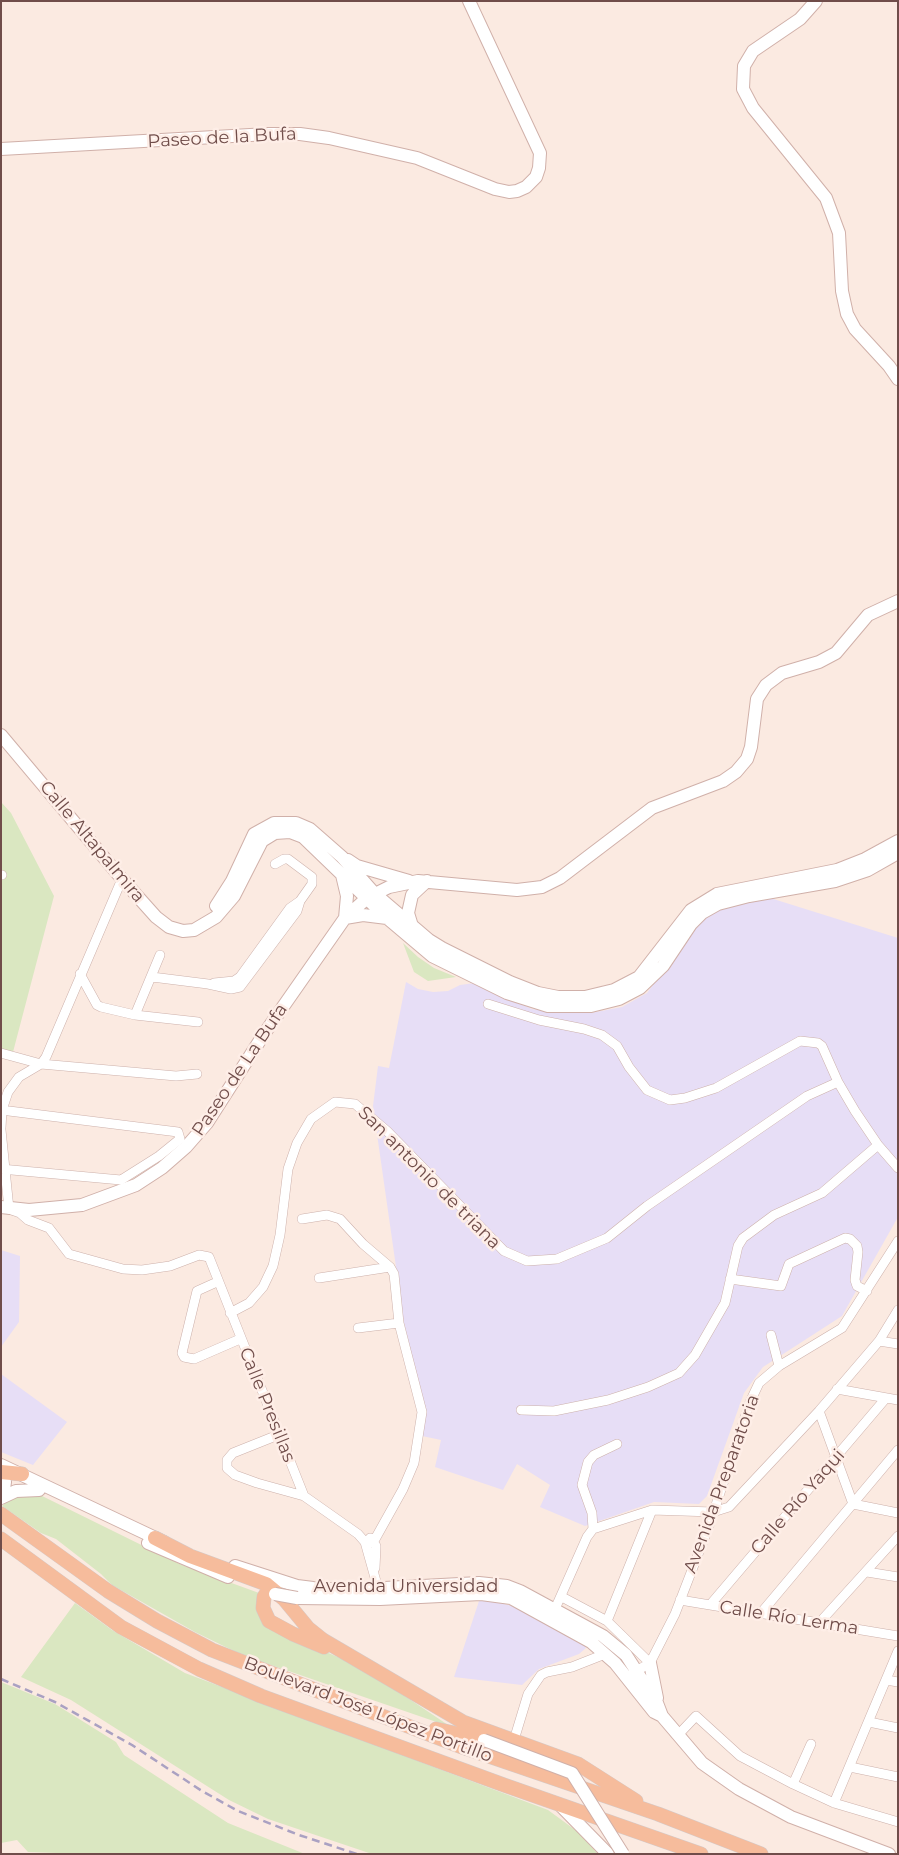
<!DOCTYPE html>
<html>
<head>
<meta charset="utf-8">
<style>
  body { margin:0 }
  #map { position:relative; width:899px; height:1855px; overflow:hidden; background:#fbeae1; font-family:Montserrat,sans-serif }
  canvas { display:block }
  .frame { position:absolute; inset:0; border:2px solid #704d4a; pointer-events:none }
</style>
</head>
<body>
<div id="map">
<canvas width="899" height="1855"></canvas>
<div class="frame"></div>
</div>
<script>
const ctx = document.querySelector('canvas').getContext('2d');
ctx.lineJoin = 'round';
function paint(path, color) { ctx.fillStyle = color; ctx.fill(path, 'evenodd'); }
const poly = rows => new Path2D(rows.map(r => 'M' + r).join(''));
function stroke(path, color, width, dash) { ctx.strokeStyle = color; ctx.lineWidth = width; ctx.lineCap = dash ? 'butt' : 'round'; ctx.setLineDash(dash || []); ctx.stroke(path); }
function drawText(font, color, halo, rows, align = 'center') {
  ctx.font = font + ' Montserrat,sans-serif'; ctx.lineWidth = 5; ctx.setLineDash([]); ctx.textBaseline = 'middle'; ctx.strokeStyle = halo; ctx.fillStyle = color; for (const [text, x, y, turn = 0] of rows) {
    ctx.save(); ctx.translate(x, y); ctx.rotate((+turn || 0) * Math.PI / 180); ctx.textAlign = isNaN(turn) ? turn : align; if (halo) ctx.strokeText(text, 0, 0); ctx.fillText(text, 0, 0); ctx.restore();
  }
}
paint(poly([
  [767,897,898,938,898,1217,842,1316,763,1367,744,1393,707,1496,699,1504,654,1502,585,1526,540,1507,550,1485,517,1464,503,1490,435,1467,441,1440,422,1436,425,1413,404,1323,373,1106,378,1066,389,1068,406,982,418,989,433,992,448,991,460,985,475,983,532,1009,560,1013,591,1013,622,1007,647,993,697,925,716,910],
  [1,1250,20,1256,19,1322,1,1347],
  [1,1374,67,1422,33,1465,1,1452],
  [480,1598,512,1606,582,1642,586,1648,579,1654,539,1669,522,1685,454,1677]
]), '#e7def6');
paint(poly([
  [1,802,11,813,54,896,13,1052,1,1049],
  [403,943,418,957,434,968,456,977,428,981,414,972],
  [36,1493,182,1565,259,1593,271,1628,340,1658,384,1682,451,1727,242,1655,195,1632,112,1585,101,1574,56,1539,41,1533,2,1506,12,1497],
  [75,1603,112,1630,185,1673,548,1810,578,1832,598,1854,372,1854,268,1819,229,1800,71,1700,21,1677],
  [1,1682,55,1704,116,1742,124,1755,228,1823,305,1854,85,1854,28,1852,17,1840,1,1843]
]), '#dae7c1');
const street = poly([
  [1,875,2,875],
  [80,974,97,1005,101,1007,135,1015,198,1022],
  [152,977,208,984,231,989,240,987,297,911,300,901,312,884,312,877,288,859,284,859,275,864],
  [214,983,234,981,240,977,290,908,300,901],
  [488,1004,539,1020,584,1029,602,1035,617,1046,629,1067,647,1090,670,1100,685,1098,716,1088,800,1041,818,1043,822,1046,838,1082,855,1111,878,1145,898,1168],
  [135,1015,160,955],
  [1,1053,41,1064,176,1076,197,1074],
  [1,1110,178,1132,180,1139,159,1156,121,1180,1,1169],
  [1,1128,2,1110,8,1092,19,1077,41,1064,46,1057,122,879],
  [1,1130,9,1209,20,1213,28,1220,49,1228,69,1254,123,1269,142,1270,170,1266,199,1255,209,1257,304,1496,358,1534,365,1542,379,1592],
  [302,1219,327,1215,340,1219,363,1244,390,1267,394,1274,399,1323,422,1412,414,1463,403,1489,374,1541],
  [319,1278,390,1267],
  [730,1279,781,1286,789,1264,845,1238,850,1239,857,1246,858,1252,855,1280,857,1286,867,1291],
  [217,1282,197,1291,182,1353,184,1357,194,1359,240,1339],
  [230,1313,249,1303,263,1287,273,1266,280,1235,288,1169,297,1143,311,1119,335,1102,355,1104,387,1131,504,1251,527,1261,557,1259,607,1238,647,1206,807,1096,838,1082],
  [358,1328,399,1323],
  [771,1335,779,1366],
  [879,1341,898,1344],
  [837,1389,898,1400],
  [521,1410,554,1411,608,1400,648,1387,679,1373,695,1355,725,1303,738,1246,743,1238,774,1215,822,1193,878,1145],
  [819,1411,853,1504,898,1513],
  [278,1435,233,1453,227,1460,227,1468,235,1475,257,1483,304,1496],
  [593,1529,652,1510,713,1512,729,1507,819,1411,879,1341,898,1310],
  [593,1529,592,1513,582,1485,588,1462,594,1455,617,1444],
  [370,1538,376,1546,375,1568],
  [867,1572,898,1577],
  [562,1597,607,1621,650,1663],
  [680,1600,898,1636],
  [710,1605,886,1398],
  [555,1609,587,1537,593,1529],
  [761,1613,898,1450],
  [607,1621,652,1510],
  [820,1622,898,1536],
  [633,1673,650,1663,675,1614,709,1526,750,1402,759,1383,779,1366,842,1328,898,1241],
  [886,1680,898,1682],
  [869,1722,898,1728],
  [678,1735,696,1716,740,1756,793,1784,834,1803,898,1822],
  [514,1740,528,1694,541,1675,547,1672,572,1667,605,1654],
  [850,1767,898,1777],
  [793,1784,811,1744],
  [834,1803,898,1651]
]);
const secondary = poly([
  [816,1,800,19,753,51,744,66,743,89,753,108,826,198,839,233,842,291,847,314,855,329,889,366,898,379],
  [1,149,268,134,300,134,329,138,417,158,495,189,509,192,517,191,526,187,536,177,539,168,540,153,469,1],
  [1,735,122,879,156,917,169,927,183,931,194,930,216,917,234,896,262,841,275,833,290,832,303,837,387,918,432,956,507,993,548,1006,591,1006,619,999,640,988,663,966,691,924,702,913,718,904,749,896,835,881,868,870,898,853],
  [348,860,357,866,409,881],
  [342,875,347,896,345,918,363,915,387,918],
  [216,906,232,881,254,834,274,823,296,823,310,829,342,857,374,893,429,940,442,948,510,982,538,993,558,997,585,997,614,990,639,977,691,910,717,894,837,870,865,859,898,841],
  [412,926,408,913,412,895,427,881],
  [1,1207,29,1210,82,1205,136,1185,162,1168,186,1147,207,1123,264,1034,345,918,367,898,389,887,418,881,517,890,542,887,560,878,652,808,723,781,736,772,747,759,751,747,757,699,766,685,782,673,819,662,836,653,868,615,898,601],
  [1,1465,164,1542],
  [1,1472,5,1482,3,1497],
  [1,1498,16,1491,39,1490],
  [148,1543,228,1577],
  [235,1566,297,1586,313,1588,347,1590,479,1583,507,1586,520,1591,603,1636,626,1655,657,1703,662,1716,702,1763,739,1789,791,1817,889,1854],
  [297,1598,380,1599,481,1594,511,1598,591,1642,615,1663,654,1712,662,1716],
  [650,1663,657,1698],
  [561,1806,608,1854]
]);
const primary = poly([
  [1,1472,22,1474],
  [1,1514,108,1591,157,1621,212,1650,462,1747,658,1814,761,1854],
  [155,1538,190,1556,266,1584,284,1599,308,1628,323,1640,463,1722,578,1764,636,1801],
  [1,1539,121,1627,199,1669,261,1696,504,1785,701,1854],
  [268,1591,264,1597,263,1608,269,1621,293,1634,324,1647],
  [436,1729,484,1740]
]);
stroke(street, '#cdb1ab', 10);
stroke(secondary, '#d0b0a9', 14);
stroke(primary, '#d4cac9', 15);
stroke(street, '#fff', 9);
stroke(secondary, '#fff', 12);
stroke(primary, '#f6bc9c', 14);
stroke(poly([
  [1,1679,55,1702,132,1745,202,1791,238,1811,299,1835,357,1854]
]), '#aaa1c2', 2.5, [8, 5]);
const secondaryBridge = poly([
  [275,1594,297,1598],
  [484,1740,572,1773,623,1854]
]);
stroke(secondaryBridge, '#d0b0a9', 14, []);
stroke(secondaryBridge, '#fff', 12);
drawText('18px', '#704d4a', '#feeee7', [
  ["Paseo de la Bufa",222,138,-3],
  ["Calle Altapalmira",92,842,50],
  ["Paseo de La Bufa",240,1070,-56],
  ["San antonio de triana",429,1178,45],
  ["Calle Presillas",267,1405,68],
  ["Avenida Preparatoria",722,1484,-70],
  ["Calle Río Yaqui",798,1502,-49],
  ["Avenida Universidad",406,1587],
  ["Calle Río Lerma",789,1618,9],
  ["Boulevard José López Portillo",368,1710,21]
]);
</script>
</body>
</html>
